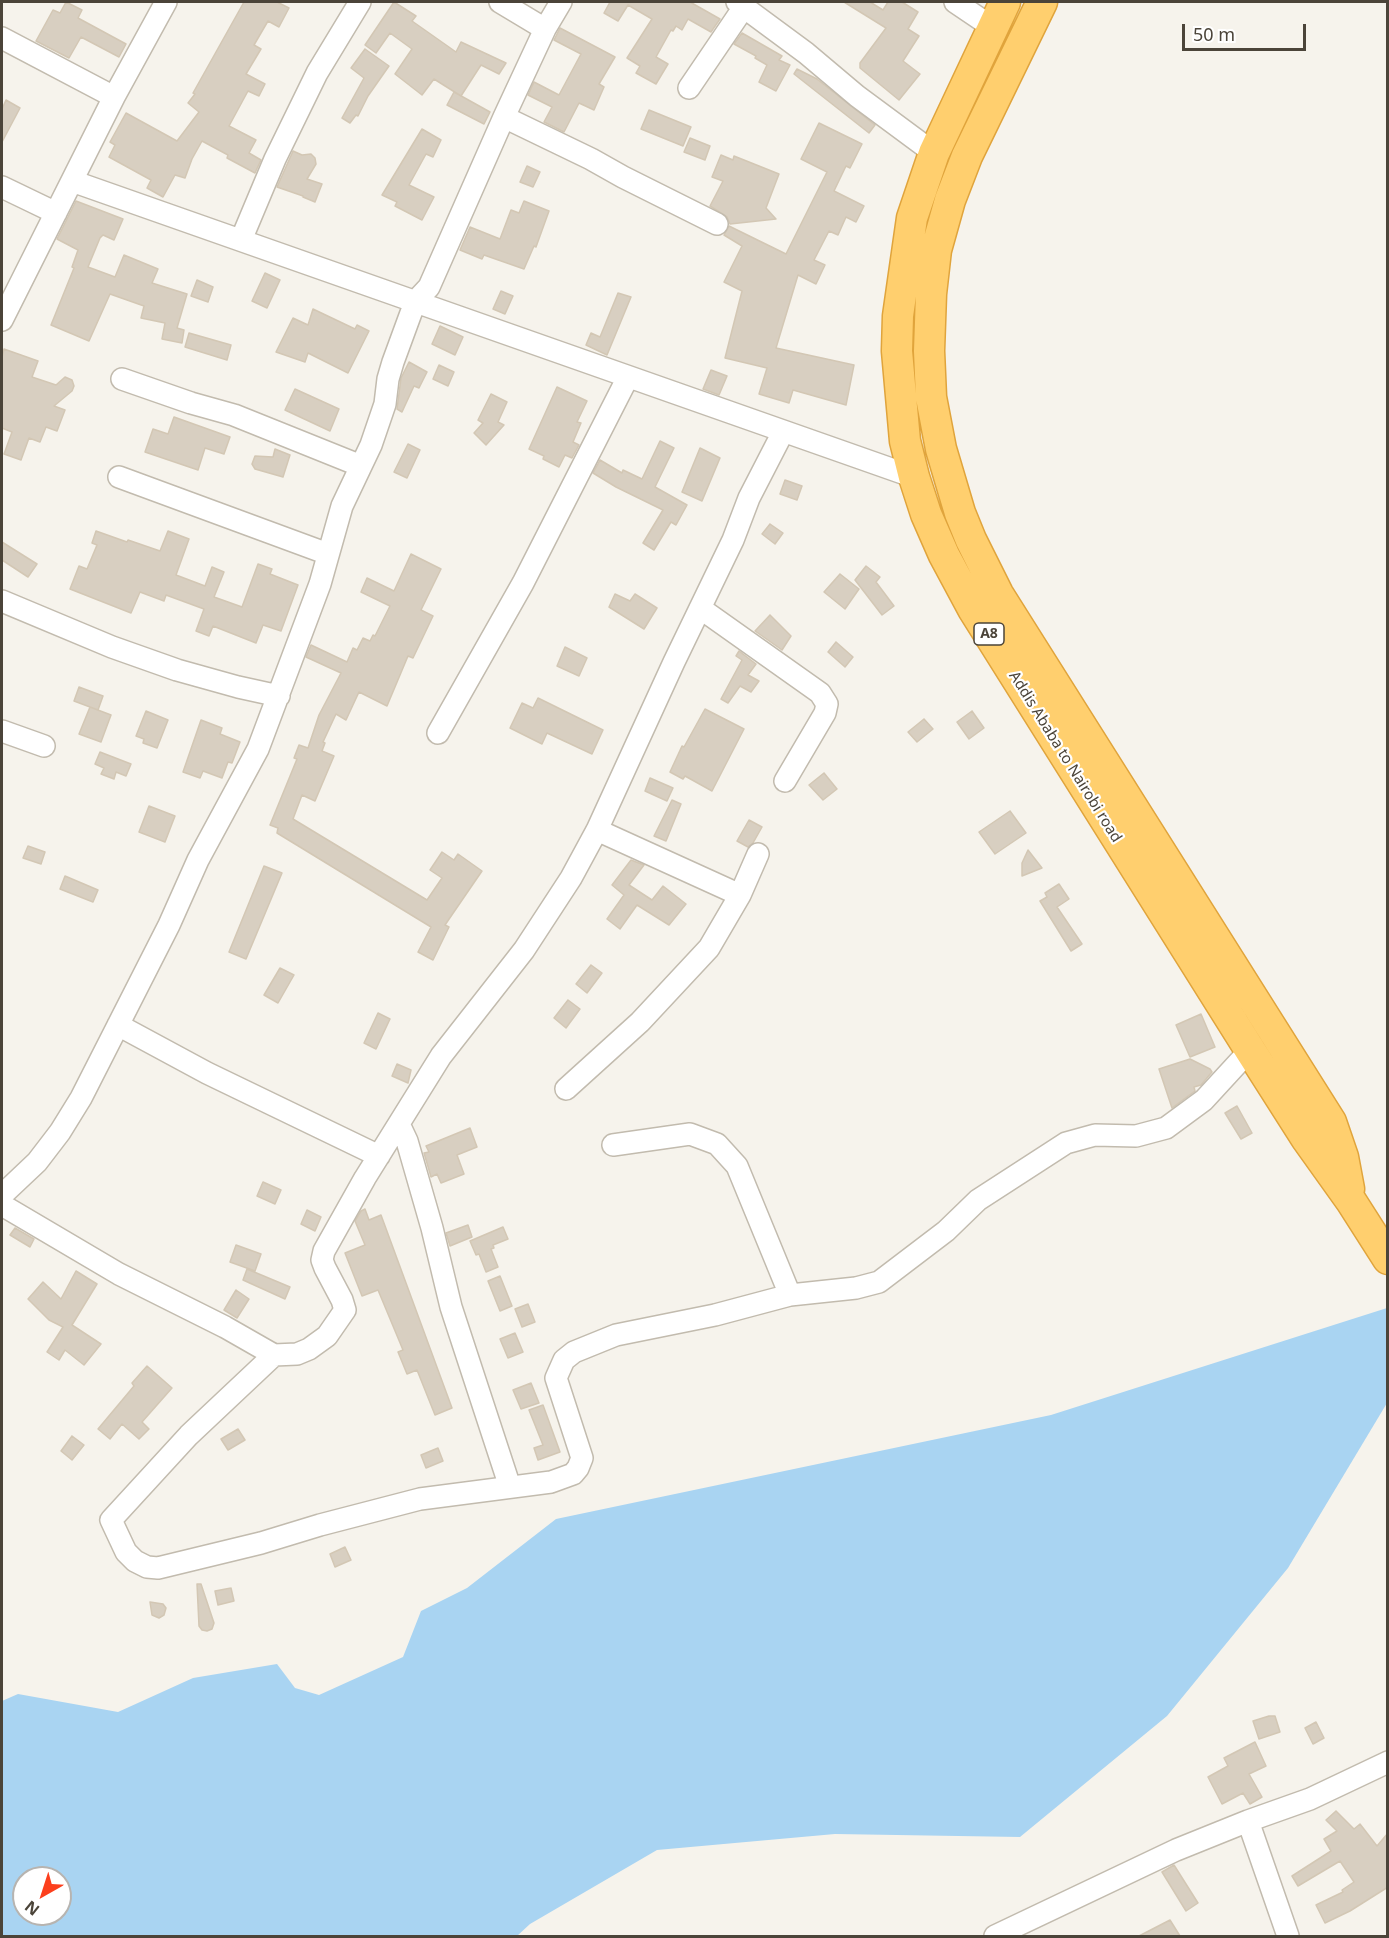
<!DOCTYPE html>
<html>
<head>
<meta charset="utf-8">
<style>
  body { margin:0 }
  #map { position:relative; width:1389px; height:1938px; overflow:hidden; background:#f6f3ec; font-family:"Noto Sans",sans-serif }
  canvas { display:block }
  .frame { position:absolute; inset:0; border:3px solid #4b4439; pointer-events:none }
  .north { position:absolute; left:12px; top:1866px; width:60px; height:60px; box-sizing:border-box; background:#fff; border:2px solid #b7b4b0; border-radius:50%; rotate:219deg; font-size:16px; font-weight:700; line-height:24px; text-align:center; color:#4b4439 }
  .north::after { content:''; display:block; margin:auto; width:21px; height:27px; background:#fc3f1d; clip-path:polygon(50% 0,100% 100%,50% 72%,0 100%) }
  .scale { position:absolute; left:1182px; top:24px; width:124px; height:27px; box-sizing:border-box; border:3px solid #4b4439; border-top:0; padding-left:8px; font-size:18px; line-height:21px; white-space:nowrap; color:#4b4439; -webkit-text-stroke:4px #fff; paint-order:stroke }
</style>
</head>
<body>
<div id="map">
<canvas width="1389" height="1938"></canvas>
<div class="frame"></div>
<div class="north">N</div>
<div class="scale">50 m</div>
</div>
<script>
const ctx = document.querySelector('canvas').getContext('2d');
ctx.lineJoin = 'round';
function paint(path, color) { ctx.fillStyle = color; ctx.fill(path, 'evenodd'); }
const poly = rows => new Path2D(rows.map(r => 'M' + r).join(''));
function stroke(path, color, width, dash) { ctx.strokeStyle = color; ctx.lineWidth = width; ctx.lineCap = dash ? 'butt' : 'round'; ctx.setLineDash(dash || []); ctx.stroke(path); }
function drawText(font, color, halo, rows, align = 'center') {
  ctx.font = font + ' "Noto Sans",sans-serif'; ctx.lineWidth = 4.5; ctx.setLineDash([]); ctx.textBaseline = 'middle'; ctx.strokeStyle = halo; ctx.fillStyle = color; for (const [text, x, y, turn = 0] of rows) {
    ctx.save(); ctx.translate(x, y); ctx.rotate((+turn || 0) * Math.PI / 180); ctx.textAlign = isNaN(turn) ? turn : align; if (halo) ctx.strokeText(text, 0, 0); ctx.fillText(text, 0, 0); ctx.restore();
  }
}
paint(poly([
  [1387,1308,1387,1403,1288,1568,1167,1716,1020,1837,835,1834,657,1850,530,1924,517,1936,2,1936,2,1701,18,1694,118,1712,193,1678,277,1664,295,1688,319,1695,403,1657,421,1611,467,1588,556,1519,1051,1415],
  [24,1878,60,1878,60,1914,24,1914]
]), '#a9d4f2');
const building = poly([
  [66,2,82,10,78,18,126,44,119,57,81,37,69,58,36,41,53,10,60,13,66,2],
  [244,2,277,2,289,8,279,27,268,21,254,45,261,49,246,74,265,84,259,96,248,91,229,126,256,140,249,153,261,160,255,173,227,158,228,155,202,141,192,159,185,178,175,175,163,197,147,188,151,180,109,157,115,145,110,142,126,113,177,141,199,112,188,103,195,94,193,93,244,2],
  [394,2,416,16,412,21,456,52,461,42,506,63,499,74,481,65,461,96,434,79,422,95,395,74,412,49,390,33,376,53,365,45,394,2],
  [610,2,690,2,720,19,711,32,688,19,682,30,676,26,673,31,671,30,656,57,668,64,656,84,636,73,640,66,627,58,652,19,628,5,618,21,604,13,610,2],
  [844,2,870,2,883,10,888,2,902,2,918,12,908,29,919,36,903,61,920,74,899,100,860,68,860,63,886,28,844,2],
  [560,28,615,57,599,84,604,87,594,110,579,103,564,132,544,122,552,107,528,95,534,82,559,95,581,54,554,40,560,28],
  [742,33,782,56,779,60,790,65,776,91,759,82,767,65,755,58,756,56,734,44,742,33],
  [365,49,389,66,368,96,358,116,356,115,350,123,342,118,364,78,351,68,365,49],
  [797,69,817,79,875,125,869,133,794,74,797,69],
  [454,92,490,112,484,124,447,105,454,92],
  [6,100,20,108,2,142,2,109,6,100],
  [649,110,691,127,683,146,641,129,649,110],
  [819,123,862,144,850,168,846,166,834,191,864,206,856,222,846,217,838,235,829,231,814,260,825,265,816,284,798,275,776,348,854,365,846,405,793,390,789,403,759,394,767,368,725,358,742,291,724,282,742,246,724,235,729,226,786,254,827,172,801,159,819,123],
  [422,129,441,140,433,157,426,154,409,185,434,197,422,220,395,206,397,202,382,195,422,129],
  [690,138,710,146,705,160,684,152,690,138],
  [293,151,302,155,311,154,315,158,316,164,307,179,322,184,315,202,303,197,303,196,277,187,293,151],
  [721,155,733,160,734,156,779,174,766,208,776,219,730,224,727,217,710,206,723,181,712,177,721,155],
  [527,166,540,172,533,187,520,182,527,166],
  [76,201,123,219,114,240,103,235,100,238,88,267,115,277,124,255,158,269,152,283,187,294,177,328,184,330,182,343,162,339,165,323,141,318,144,306,110,294,89,341,51,325,74,268,72,267,78,250,57,239,76,201],
  [524,201,549,211,536,247,534,246,524,269,484,255,482,259,460,250,470,227,500,239,511,210,519,213,524,201],
  [265,273,280,280,267,308,252,301,265,273],
  [197,280,213,287,208,302,191,296,197,280],
  [501,291,513,296,505,314,493,309,501,291],
  [618,293,631,297,607,355,586,345,591,333,600,337,618,293],
  [313,309,355,329,357,325,369,331,348,373,308,353,305,362,276,352,293,318,308,325,313,309],
  [440,326,463,337,455,355,432,344,440,326],
  [189,333,231,345,227,360,185,347,189,333],
  [4,349,38,361,32,377,56,385,65,377,72,380,74,386,72,391,54,406,65,410,57,431,46,427,40,442,29,438,21,460,4,454,12,432,2,428,2,357,4,349],
  [409,362,427,372,419,388,414,386,402,412,397,409,401,378,409,362],
  [439,365,454,372,448,386,433,379,439,365],
  [711,370,727,376,719,395,703,389,711,370],
  [557,387,587,401,577,422,581,423,573,442,579,445,572,458,565,455,559,467,543,459,544,456,529,449,557,387],
  [295,389,339,409,330,431,285,410,295,389],
  [491,394,507,402,498,422,504,425,486,445,474,433,483,423,478,420,491,394],
  [174,417,230,437,224,454,205,448,198,470,145,452,153,429,168,434,174,417],
  [660,441,674,448,655,487,687,505,676,525,671,522,654,550,643,543,663,510,616,487,593,473,600,460,622,473,623,470,642,479,660,441],
  [408,444,420,450,407,478,394,472,408,444],
  [700,448,720,458,702,501,682,492,700,448],
  [275,449,290,455,283,477,255,469,252,464,255,456,273,457,275,449],
  [785,480,802,486,797,500,780,494,785,480],
  [770,524,783,533,775,544,762,534,770,524],
  [96,531,127,542,128,540,160,551,168,531,189,539,176,575,205,586,212,567,224,572,214,597,242,607,258,564,272,569,270,574,298,585,281,631,263,625,256,643,213,626,209,636,196,631,204,609,166,595,164,601,140,592,131,613,70,589,79,566,87,569,97,545,92,543,96,531],
  [2,542,37,564,28,577,2,560,2,542],
  [411,554,441,569,421,610,433,616,413,658,408,656,387,706,359,692,346,720,336,714,323,742,325,743,322,751,334,756,315,801,302,795,293,819,427,900,442,878,430,870,442,852,454,860,458,854,482,871,445,925,449,927,433,960,418,952,431,927,277,833,278,828,270,825,297,759,294,758,299,745,308,748,319,715,341,673,306,657,311,645,347,662,353,648,357,650,363,638,370,641,373,635,375,636,390,606,361,592,367,578,394,591,411,554],
  [866,566,880,577,876,582,894,606,882,615,855,580,866,566],
  [840,574,859,589,845,609,824,592,840,574],
  [615,594,630,601,635,594,657,608,644,629,609,607,615,594],
  [770,615,791,636,782,650,755,631,770,615],
  [836,642,853,657,845,667,828,652,836,642],
  [565,647,587,658,579,676,557,666,565,647],
  [739,651,756,664,748,675,759,681,751,692,740,686,728,703,721,699,742,660,736,656,739,651],
  [79,687,103,696,98,710,74,701,79,687],
  [538,698,603,730,592,754,547,733,542,744,510,728,522,703,533,708,538,698],
  [90,707,111,715,101,742,79,734,90,707],
  [705,709,744,729,712,791,685,776,683,779,670,772,682,746,684,747,705,709],
  [146,711,168,720,157,748,143,743,144,739,136,736,146,711],
  [972,711,984,728,969,739,957,722,972,711],
  [924,719,933,729,917,742,908,732,924,719],
  [201,720,222,728,220,734,240,742,232,763,228,762,222,778,203,771,200,778,183,772,201,720],
  [100,752,131,764,126,776,116,772,114,779,101,774,104,768,95,764,100,752],
  [824,773,837,789,823,800,809,785,824,773],
  [650,778,673,788,667,801,645,791,650,778],
  [672,800,681,804,666,841,654,836,672,800],
  [149,806,175,816,165,842,139,832,149,806],
  [1010,811,1026,833,995,854,979,832,1010,811],
  [749,820,762,827,753,843,748,847,737,841,749,820],
  [28,846,45,852,41,864,23,858,28,846],
  [1028,850,1042,868,1022,876,1022,863,1028,850],
  [631,860,644,865,629,885,652,900,663,886,686,904,669,925,637,905,620,929,607,919,624,895,612,885,631,860],
  [264,866,282,873,246,959,229,952,264,866],
  [65,876,98,890,93,902,60,889,65,876],
  [1059,884,1069,899,1057,907,1082,944,1071,951,1040,901,1047,897,1045,893,1059,884],
  [591,965,602,973,587,993,576,984,591,965],
  [280,968,294,975,278,1003,264,995,280,968],
  [568,1000,580,1009,566,1028,554,1018,568,1000],
  [378,1013,390,1019,376,1049,364,1043,378,1013],
  [1201,1014,1215,1047,1190,1057,1176,1025,1201,1014],
  [1190,1059,1210,1069,1212,1072,1201,1085,1194,1087,1195,1091,1172,1108,1159,1069,1190,1059],
  [397,1064,411,1070,408,1083,392,1076,397,1064],
  [1237,1106,1252,1133,1241,1139,1225,1113,1237,1106],
  [470,1128,477,1147,457,1155,464,1174,441,1183,437,1174,431,1177,424,1153,429,1152,426,1146,470,1128],
  [263,1182,281,1190,275,1204,257,1196,263,1182],
  [365,1209,369,1220,381,1215,452,1408,435,1415,417,1370,407,1374,398,1352,403,1350,378,1290,362,1296,345,1253,365,1245,355,1221,361,1211,365,1209],
  [307,1210,321,1217,315,1231,301,1224,307,1210],
  [468,1225,472,1237,450,1246,446,1233,468,1225],
  [503,1227,508,1239,493,1245,494,1248,491,1249,498,1267,486,1272,479,1254,476,1255,470,1241,503,1227],
  [15,1228,34,1239,30,1247,10,1235,15,1228],
  [236,1245,261,1254,255,1271,230,1262,236,1245],
  [247,1269,290,1287,285,1299,243,1280,247,1269],
  [76,1271,97,1284,72,1325,101,1344,84,1365,65,1350,59,1360,47,1352,63,1327,49,1320,28,1299,43,1282,61,1299,76,1271],
  [500,1276,512,1306,500,1311,488,1281,500,1276],
  [236,1290,249,1299,237,1318,224,1310,236,1290],
  [528,1304,535,1322,522,1327,515,1309,528,1304],
  [515,1333,523,1352,508,1358,500,1339,515,1333],
  [147,1366,172,1388,142,1422,149,1429,139,1439,122,1424,110,1439,98,1429,134,1386,132,1383,147,1366],
  [531,1383,539,1403,521,1409,513,1390,531,1383],
  [543,1405,560,1452,538,1460,534,1448,543,1445,529,1410,543,1405],
  [238,1429,245,1440,228,1450,221,1439,238,1429],
  [72,1436,84,1445,72,1460,61,1451,72,1436],
  [438,1448,443,1461,426,1468,421,1455,438,1448],
  [345,1547,351,1560,335,1567,330,1554,345,1547],
  [197,1584,201,1584,214,1623,212,1629,207,1631,202,1630,199,1626,197,1584],
  [231,1588,234,1601,218,1605,215,1591,231,1588],
  [150,1602,163,1604,166,1608,164,1615,159,1618,152,1615,150,1602],
  [1269,1716,1275,1716,1280,1732,1259,1739,1253,1721,1269,1716],
  [1316,1722,1324,1738,1313,1744,1305,1728,1316,1722],
  [1255,1742,1266,1766,1249,1774,1262,1797,1250,1804,1243,1793,1222,1804,1208,1777,1228,1766,1224,1758,1255,1742],
  [1336,1811,1354,1829,1360,1824,1377,1846,1388,1833,1388,1887,1350,1911,1325,1923,1316,1905,1343,1892,1342,1890,1354,1882,1340,1861,1298,1886,1292,1876,1331,1851,1324,1839,1337,1831,1326,1820,1336,1811],
  [1174,1865,1198,1903,1186,1911,1162,1872,1174,1865],
  [1170,1920,1180,1936,1139,1936,1170,1920]
]);
paint(building, '#d8cfc1');
stroke(building, '#d3c7b4', 1.5);
const minor = poly([
  [500,2,545,29],
  [737,2,806,53,857,96,934,153],
  [955,2,992,27],
  [2,38,114,97],
  [689,88,744,7],
  [504,117,591,159,623,177,717,224],
  [72,181,914,477],
  [2,187,56,213],
  [241,240,275,159,317,73,360,2],
  [2,320,114,97,166,2],
  [122,379,191,403,234,415,361,466],
  [119,477,328,554],
  [2,601,112,647,177,670,238,687,279,696],
  [700,608,820,693,827,704,825,713,785,781],
  [2,731,44,746],
  [438,733,523,583,628,377],
  [597,830,740,895,758,854],
  [118,1025,207,1073,379,1156],
  [566,1089,640,1022,709,948,740,895],
  [399,1124,407,1141,432,1228,451,1307,510,1487],
  [613,1145,690,1134,717,1144,737,1166,790,1295],
  [2,1195,37,1162,60,1132,81,1098,169,925,198,860,258,749,320,584,342,506,371,445,385,404,388,379,393,362,415,302,429,287,504,117,545,29,561,2],
  [2,1205,119,1274,225,1327,274,1355,297,1354,309,1349,327,1336,345,1310,342,1300,325,1268,322,1260,324,1251,365,1178,441,1056,524,950,571,878,597,830,674,662,733,540,749,498,783,432],
  [274,1355,189,1435,111,1520,126,1552,135,1561,147,1567,158,1568,261,1543,320,1525,420,1499,551,1482,573,1474,578,1468,582,1458,556,1378,564,1360,574,1352,616,1335,715,1315,790,1295,856,1288,879,1282,946,1231,978,1200,1066,1143,1095,1135,1136,1136,1166,1128,1204,1100,1250,1050],
  [1248,1821,1288,1936],
  [995,1936,1176,1850,1248,1821,1310,1799,1388,1762]
]);
const highway = poly([
  [1005,2,934,153,912,218,898,316,897,351,905,441,914,477,926,514,944,555,973,609,1250,1050,1306,1138,1351,1201,1388,1259],
  [1042,2,967,156,950,200,936,250,931,294,929,351,931,397,941,449,960,513,971,540,998,594,1331,1122,1343,1157,1349,1189]
]);
stroke(minor, '#c2bbae', 24);
stroke(highway, '#e0a43c', 33);
stroke(minor, '#fff', 21);
stroke(highway, '#ffcf6e', 30);
for (const [x, y, w] of [
  [989,634,30]
]) { const box = new Path2D(); box.roundRect(x - w / 2, y - 11, w, 22, 4.5); ctx.fillStyle = '#fff'; ctx.fill(box); stroke(box, '#4b4439', 1.5); }
drawText('bold 14px', '#4b4439', null, [
  ["A8",989,634]
]);
drawText('15px', '#4b4439', '#fff', [
  ["Addis Ababa to Nairobi road",1065,757,58]
]);
</script>
</body>
</html>
